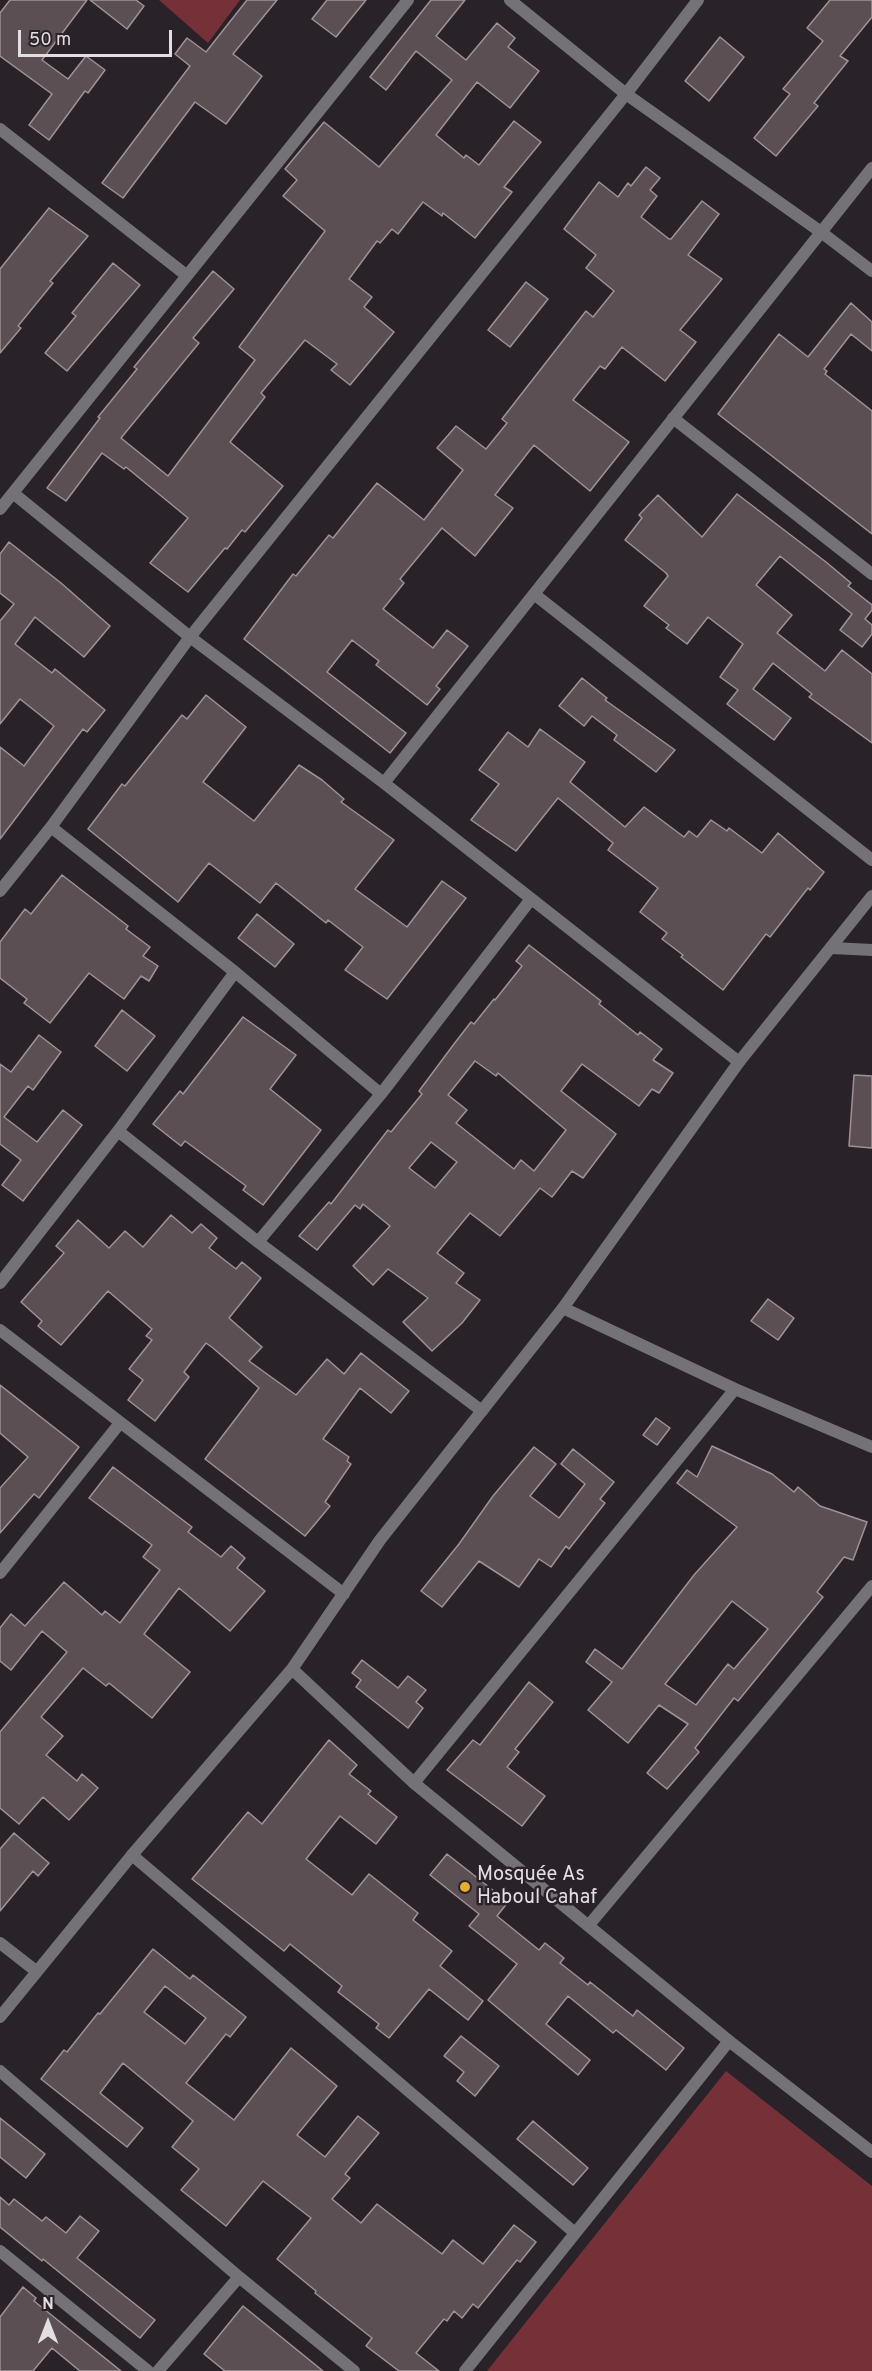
<!DOCTYPE html>
<html>
<head>
<meta charset="utf-8">
<style>
  body { margin:0 }
  #map { position:relative; width:872px; height:2371px; overflow:hidden; background:#2a2229; font-family:Overpass,sans-serif }
  canvas { display:block }
  .north { position:absolute; left:18px; top:2293px; width:60px; height:60px; -webkit-text-stroke:4px #2a2229; paint-order:stroke; rotate:0deg; font-size:16px; font-weight:700; line-height:24px; text-align:center; color:#e3dee3 }
  .north::after { content:''; display:block; margin:auto; width:21px; height:27px; background:#e3dee3; clip-path:polygon(50% 0,100% 100%,50% 72%,0 100%) }
  .scale { position:absolute; left:18px; top:30px; width:154px; height:27px; box-sizing:border-box; border:3px solid #e3dee3; border-top:0; padding-left:8px; font-size:18px; line-height:21px; white-space:nowrap; color:#e3dee3; -webkit-text-stroke:4px #2a2229; paint-order:stroke }
</style>
</head>
<body>
<div id="map">
<canvas width="872" height="2371"></canvas>
<div class="north">N</div>
<div class="scale">50 m</div>
</div>
<script>
const ctx = document.querySelector('canvas').getContext('2d');
ctx.lineJoin = 'round';
function paint(path, color) { ctx.fillStyle = color; ctx.fill(path, 'evenodd'); }
const poly = rows => new Path2D(rows.map(r => 'M' + r).join(''));
function stroke(path, color, width, dash) { ctx.strokeStyle = color; ctx.lineWidth = width; ctx.lineCap = dash ? 'butt' : 'round'; ctx.setLineDash(dash || []); ctx.stroke(path); }
function drawText(font, color, halo, rows, align = 'center') {
  ctx.font = font + ' Overpass,sans-serif'; ctx.lineWidth = 5; ctx.setLineDash([]); ctx.textBaseline = 'middle'; ctx.strokeStyle = halo; ctx.fillStyle = color; for (const [text, x, y, turn = 0] of rows) {
    ctx.save(); ctx.translate(x, y); ctx.rotate((+turn || 0) * Math.PI / 180); ctx.textAlign = isNaN(turn) ? turn : align; if (halo) ctx.strokeText(text, 0, 0); ctx.fillText(text, 0, 0); ctx.restore();
  }
}
paint(poly([
  [159,0,240,0,208,43],
  [726,2071,872,2186,872,2371,487,2371]
]), '#763037');
const building = poly([
  [10,0,87,0,42,60,68,79,86,56,105,70,88,93,85,91,49,140,29,125,52,94,0,56,0,13,10,0],
  [90,0,136,0,144,6,127,29,90,0],
  [247,0,277,0,233,54,262,76,226,124,195,102,123,198,102,183,190,66,175,54,187,38,206,52,247,0],
  [327,0,366,0,336,37,312,19,327,0],
  [431,0,465,0,436,36,466,60,497,23,515,38,508,47,539,71,510,108,477,82,436,135,464,158,466,155,479,165,514,121,541,142,504,187,512,192,475,238,443,213,442,216,423,202,398,234,392,229,380,243,377,241,349,279,372,297,364,307,394,332,350,385,331,370,337,364,305,340,261,393,265,397,230,442,283,486,245,532,242,530,227,549,225,548,188,592,150,563,188,518,126,467,124,469,102,453,66,501,47,488,100,418,98,417,137,369,134,367,213,271,234,289,193,338,199,343,121,438,168,476,255,360,239,347,325,231,283,196,297,180,285,169,324,122,379,167,452,80,416,51,386,90,370,77,431,0],
  [830,0,872,0,872,17,840,56,848,61,814,103,818,106,776,156,754,138,790,94,783,89,823,41,807,28,830,0],
  [720,37,744,57,709,101,685,81,720,37],
  [646,167,660,178,650,190,657,196,641,217,669,239,671,239,702,201,719,214,688,255,722,279,680,330,696,342,665,381,622,347,605,369,600,366,573,400,629,442,590,491,534,445,495,495,513,508,475,556,442,528,400,579,404,583,383,609,433,648,447,630,468,646,436,686,440,689,427,705,376,665,379,661,352,640,327,672,406,733,390,753,244,639,293,574,296,576,329,535,333,538,377,483,424,520,463,470,437,448,456,426,486,449,507,423,502,419,586,311,593,317,614,291,586,268,596,255,564,229,599,182,618,197,628,183,631,186,646,167],
  [49,208,88,236,50,281,53,283,18,326,21,328,0,353,0,269,49,208],
  [113,263,140,285,67,371,45,353,76,316,72,313,113,263],
  [526,282,548,299,510,347,488,330,526,282],
  [851,303,872,322,872,351,851,334,824,369,827,371,825,374,872,411,872,534,718,414,779,334,808,357,851,303],
  [737,494,826,562,851,583,848,586,872,605,872,610,865,619,872,625,872,634,862,647,840,630,852,614,780,556,756,585,792,615,777,633,825,671,842,650,872,674,872,743,809,697,812,694,773,663,753,689,791,718,774,740,727,704,738,690,720,677,743,644,708,617,687,644,666,628,669,625,644,606,668,576,666,573,625,540,642,518,639,515,658,495,702,537,737,494],
  [9,542,61,583,110,626,84,657,35,617,15,644,52,673,55,669,105,710,87,732,83,729,0,839,0,747,24,766,54,726,20,699,0,724,0,621,14,604,0,593,0,554,9,542],
  [582,678,607,698,605,700,675,750,656,772,614,740,617,735,592,716,584,726,559,706,582,678],
  [206,695,246,727,203,782,254,821,299,765,322,780,344,799,341,802,394,840,355,889,407,927,442,881,466,898,387,999,345,970,363,947,328,920,326,923,276,883,260,903,209,863,178,902,88,829,122,784,125,786,182,715,187,719,206,695],
  [540,729,585,762,570,782,625,827,644,807,684,837,689,831,697,837,711,820,727,831,729,828,762,853,778,833,824,872,810,890,808,888,770,937,766,934,723,990,681,957,683,955,662,939,667,933,640,912,658,888,608,850,613,843,558,798,516,851,471,820,499,784,479,770,508,732,528,747,540,729],
  [62,875,128,926,126,929,150,947,143,956,158,966,149,981,141,976,124,999,89,973,50,1023,24,1003,27,999,0,978,0,942,25,909,31,914,62,875],
  [257,914,294,944,275,967,238,938,257,914],
  [529,945,601,1001,599,1004,638,1035,640,1032,662,1049,653,1060,673,1073,659,1093,652,1089,639,1106,582,1064,561,1091,616,1134,583,1178,572,1171,552,1197,540,1188,500,1236,470,1213,437,1253,464,1273,456,1283,480,1300,462,1323,432,1351,403,1322,428,1298,388,1269,373,1285,353,1266,390,1226,363,1204,360,1209,355,1205,317,1250,299,1236,329,1202,331,1204,388,1130,391,1132,422,1094,419,1091,454,1044,471,1022,474,1024,494,999,495,1000,522,966,516,961,529,945],
  [475,1061,496,1076,498,1073,566,1130,534,1171,521,1160,514,1169,456,1123,467,1110,448,1095,475,1061],
  [431,1142,457,1162,435,1188,409,1168,431,1142],
  [122,1010,155,1036,127,1071,95,1046,122,1010],
  [243,1017,296,1055,270,1089,321,1130,263,1205,243,1190,246,1186,185,1141,181,1146,153,1124,180,1091,183,1094,243,1017],
  [39,1035,61,1052,33,1090,28,1086,4,1117,37,1142,63,1110,82,1125,23,1201,2,1185,21,1160,0,1144,0,1064,11,1072,39,1035],
  [854,1075,872,1076,872,1148,849,1146,854,1075],
  [171,1215,192,1233,201,1224,217,1238,209,1248,236,1269,242,1262,261,1278,229,1318,262,1347,249,1361,296,1395,327,1359,344,1374,361,1353,409,1391,391,1413,360,1388,323,1439,349,1457,347,1461,351,1464,325,1502,330,1506,305,1536,205,1459,259,1388,213,1348,206,1343,184,1372,189,1377,155,1421,128,1400,143,1380,129,1369,152,1340,146,1336,152,1329,108,1291,61,1345,38,1326,42,1321,21,1302,64,1253,56,1246,78,1220,109,1248,125,1231,143,1247,171,1215],
  [768,1299,794,1318,778,1340,751,1321,768,1299],
  [0,1385,79,1447,39,1498,34,1494,0,1533,0,1488,28,1457,0,1433,0,1385],
  [656,1418,670,1428,657,1445,643,1435,656,1418],
  [712,1446,772,1474,794,1492,798,1487,820,1506,867,1522,853,1560,844,1557,817,1592,823,1597,738,1701,734,1698,695,1748,699,1752,667,1789,647,1773,688,1724,659,1705,628,1743,588,1710,612,1682,586,1662,595,1649,622,1669,694,1575,737,1527,677,1483,687,1470,697,1477,712,1446],
  [732,1601,768,1629,734,1669,728,1664,696,1705,665,1684,732,1601],
  [534,1447,556,1464,530,1496,559,1518,585,1484,561,1464,573,1449,614,1482,600,1499,605,1503,569,1549,566,1546,551,1567,539,1559,519,1587,479,1561,442,1607,421,1591,459,1544,493,1496,534,1447],
  [113,1467,192,1527,188,1532,221,1557,231,1546,245,1558,237,1568,265,1591,230,1631,179,1588,144,1634,190,1672,152,1718,109,1683,106,1686,83,1668,41,1717,63,1736,46,1755,77,1781,82,1774,98,1788,69,1820,43,1797,19,1824,0,1808,0,1732,67,1652,42,1631,11,1670,0,1661,0,1628,11,1614,25,1626,64,1582,102,1615,105,1611,120,1623,160,1570,143,1557,152,1545,89,1498,113,1467],
  [362,1660,398,1688,408,1676,426,1690,416,1702,423,1708,408,1728,356,1687,361,1680,352,1673,362,1660],
  [529,1682,553,1702,515,1749,519,1752,507,1767,545,1796,522,1826,447,1770,473,1740,480,1745,529,1682],
  [329,1740,357,1765,349,1774,371,1791,368,1794,397,1817,376,1844,340,1816,306,1859,352,1895,369,1874,418,1913,413,1920,452,1951,440,1966,483,2001,468,2020,429,1989,389,2038,376,2028,379,2024,338,1992,342,1986,290,1944,284,1951,192,1879,248,1812,262,1824,329,1740],
  [14,1833,49,1863,38,1876,33,1871,0,1911,0,1849,14,1833],
  [447,1854,508,1902,497,1916,539,1950,545,1943,564,1958,560,1963,588,1985,590,1982,633,2016,637,2010,684,2048,666,2070,616,2030,613,2033,568,1996,546,2024,590,2060,578,2075,488,2000,517,1964,469,1926,479,1914,430,1875,447,1854],
  [153,1949,190,1979,193,1975,246,2017,230,2037,226,2034,186,2083,234,2120,291,2048,337,2086,297,2135,325,2157,358,2116,379,2133,345,2174,350,2178,332,2199,361,2223,377,2204,442,2254,453,2240,483,2264,514,2225,536,2242,520,2262,517,2260,478,2308,473,2304,462,2318,454,2311,447,2321,444,2319,416,2353,439,2371,399,2371,366,2346,372,2338,315,2293,316,2291,277,2259,311,2218,263,2181,226,2226,181,2190,199,2169,172,2147,193,2121,123,2063,100,2093,143,2128,127,2147,41,2079,64,2050,67,2052,98,2013,100,2014,153,1949],
  [165,1986,206,2018,185,2044,144,2012,165,1986],
  [461,2036,499,2066,475,2096,457,2081,464,2072,444,2056,461,2036],
  [0,2118,45,2154,26,2178,0,2157,0,2118],
  [533,2121,588,2168,573,2185,517,2139,533,2121],
  [0,2197,9,2205,14,2199,42,2221,46,2217,66,2233,80,2216,99,2231,77,2258,155,2320,140,2338,43,2259,42,2261,0,2227,0,2197],
  [23,2287,36,2298,34,2301,121,2371,80,2371,52,2348,33,2371,0,2371,0,2317,23,2287],
  [243,2306,323,2371,225,2371,204,2354,243,2306]
]);
paint(building, '#5b4f53');
stroke(building, '#9f9297', 1.5);
stroke(poly([
  [510,0,626,94,821,232,872,271],
  [0,129,186,275],
  [673,418,872,574],
  [13,493,190,637,384,783,739,1062],
  [0,509,408,0],
  [534,594,872,860],
  [384,783,872,168],
  [51,827,235,972,381,1094],
  [0,891,51,827,190,637,626,94,698,0],
  [832,948,872,950],
  [118,1131,258,1242,482,1411],
  [258,1242,381,1094,531,899],
  [0,1283,118,1131,235,972],
  [563,1308,735,1389,872,1447],
  [0,1573,120,1423],
  [414,1783,735,1389],
  [132,1855,575,2233],
  [589,1925,872,1586],
  [0,1943,36,1971],
  [0,2071,239,2277,354,2371],
  [0,2251,148,2371],
  [158,2371,239,2277],
  [465,2371,729,2041]
]), '#747277', 12);
stroke(poly([
  [0,1330,344,1594],
  [292,1669,414,1783,729,2041,872,2152],
  [0,2017,132,1855,292,1669,380,1540,563,1308,739,1062,872,896]
]), '#747277', 12);
for (const [x, y, r, color] of [
  [465,1887,6,"#e2ae34"]
]) { const dot = new Path2D(); dot.arc(x, y, r, 0, 2 * Math.PI); ctx.fillStyle = color; ctx.fill(dot); stroke(dot, '#2a2229', 2); }
drawText('20px', '#e3dee3', '#2a2229', [
  ["Mosquée As",477,1876],
  ["Haboul Cahaf",477,1899]
], 'left');
</script>
</body>
</html>
